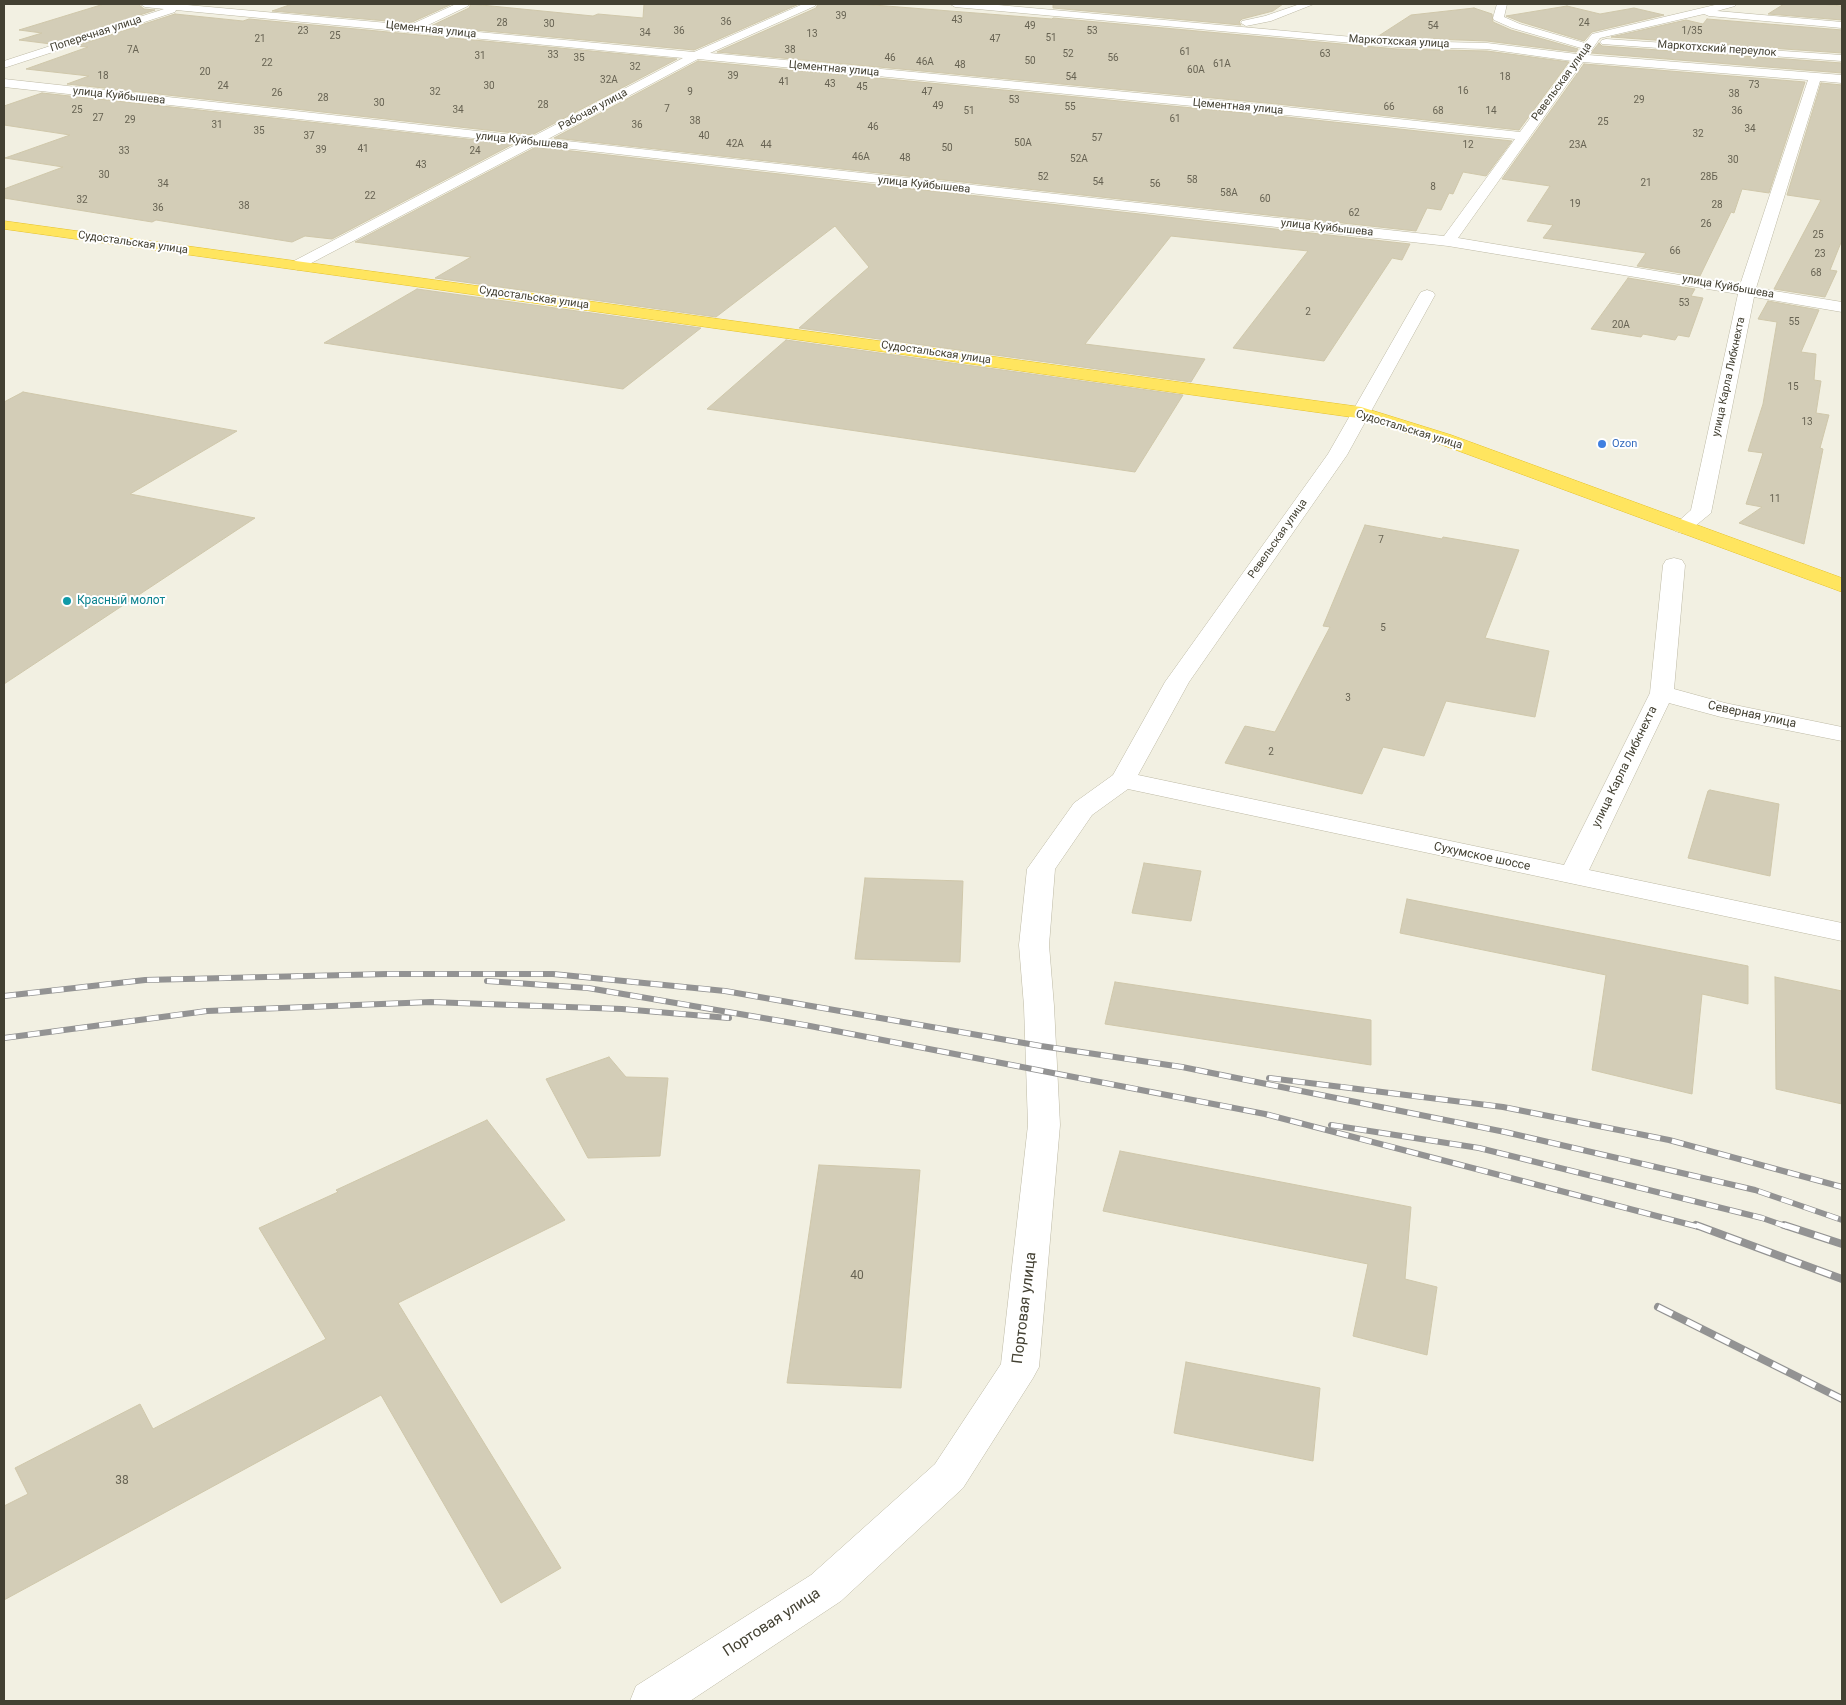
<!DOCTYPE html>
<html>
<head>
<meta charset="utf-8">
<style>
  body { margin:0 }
  #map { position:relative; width:1846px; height:1705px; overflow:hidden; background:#f2f0e2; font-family:Roboto,sans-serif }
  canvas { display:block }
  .frame { position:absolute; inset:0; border:5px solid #434032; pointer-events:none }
</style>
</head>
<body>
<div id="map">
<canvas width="1846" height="1705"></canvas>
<div class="frame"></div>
</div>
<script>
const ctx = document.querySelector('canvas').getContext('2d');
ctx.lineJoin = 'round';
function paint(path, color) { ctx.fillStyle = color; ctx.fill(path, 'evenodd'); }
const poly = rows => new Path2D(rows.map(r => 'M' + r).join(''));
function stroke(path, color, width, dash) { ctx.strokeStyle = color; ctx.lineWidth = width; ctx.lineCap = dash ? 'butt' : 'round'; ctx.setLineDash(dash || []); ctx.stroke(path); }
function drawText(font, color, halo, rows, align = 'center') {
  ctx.font = font + ' Roboto,sans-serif'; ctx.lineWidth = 4; ctx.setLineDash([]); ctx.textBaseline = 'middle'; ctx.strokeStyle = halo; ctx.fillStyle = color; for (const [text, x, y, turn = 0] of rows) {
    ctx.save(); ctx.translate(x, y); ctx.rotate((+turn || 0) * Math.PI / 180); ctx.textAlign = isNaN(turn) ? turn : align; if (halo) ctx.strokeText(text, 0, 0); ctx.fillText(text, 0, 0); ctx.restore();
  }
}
const building = poly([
  [104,4,138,4,144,9,155,10,51,44,19,40,42,33,19,30,104,4],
  [292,4,452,4,410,23,272,11,292,4],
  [471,4,593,16,598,14,643,18,644,4,799,4,694,50,431,26,469,8,471,4],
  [818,4,861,4,1052,19,1053,18,1397,49,1487,51,1569,62,1519,130,1277,104,717,52,816,8,818,4],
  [1053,4,1283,4,1273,11,1242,19,1239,22,1241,25,1053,8,1053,4],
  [1784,4,1821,4,1842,6,1842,20,1768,14,1784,4],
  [1567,6,1600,14,1634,8,1664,15,1592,32,1584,41,1521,22,1506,16,1567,6],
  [1474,8,1492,14,1493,22,1511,30,1578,49,1576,52,1487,41,1377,37,1411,15,1474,8],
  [175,14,243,21,249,19,677,59,532,135,67,84,89,76,26,69,88,47,76,46,175,14],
  [1707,19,1842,30,1842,53,1611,37,1686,20,1703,24,1707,19],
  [1599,43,1602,46,1842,63,1842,73,1591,53,1599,43],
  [698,61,1277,116,1512,141,1486,176,1463,172,1453,194,1449,193,1441,210,1427,208,1416,231,554,138,698,61],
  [1584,64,1805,82,1769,193,1742,189,1734,213,1731,212,1700,276,1637,266,1646,253,1543,238,1553,225,1527,221,1550,186,1502,179,1584,64],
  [1821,83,1842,85,1842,240,1830,270,1837,271,1825,297,1774,289,1821,200,1787,195,1821,83],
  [42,93,513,144,332,239,305,236,292,242,156,220,152,222,4,198,4,189,63,167,5,158,70,135,4,125,4,106,42,93],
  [536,147,1410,244,1402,260,1392,258,1324,361,1233,348,1308,251,1171,236,1085,344,1205,359,1191,382,799,328,869,267,835,226,716,317,435,278,471,257,355,242,536,147],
  [1628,278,1695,289,1691,296,1703,298,1689,337,1678,335,1675,340,1643,334,1641,337,1591,329,1628,278],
  [417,289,701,328,623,389,324,343,417,289],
  [1768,301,1819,310,1801,352,1816,354,1814,380,1821,381,1816,413,1829,415,1820,448,1823,449,1804,544,1739,523,1762,507,1746,504,1763,453,1748,451,1763,404,1777,322,1758,319,1768,301],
  [786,340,1183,395,1135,472,707,409,786,340],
  [23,392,237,431,130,494,255,518,4,684,4,402,23,392],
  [1365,525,1442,539,1443,537,1519,550,1485,638,1549,651,1535,717,1446,701,1424,756,1383,747,1362,794,1225,763,1245,726,1275,732,1330,627,1323,626,1365,525],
  [1710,790,1779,804,1770,876,1688,858,1708,791,1710,790],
  [1144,863,1201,871,1191,921,1132,913,1144,863],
  [865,878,963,881,960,962,855,959,865,878],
  [1407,899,1748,966,1748,1004,1702,994,1692,1094,1592,1070,1606,975,1400,933,1407,899],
  [1775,977,1842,991,1842,1104,1776,1089,1775,977],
  [1115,982,1371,1020,1371,1065,1105,1024,1115,982],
  [609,1057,626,1077,668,1078,660,1156,588,1158,546,1079,609,1057],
  [487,1120,565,1220,398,1303,561,1568,501,1603,381,1395,4,1600,4,1506,28,1494,15,1468,140,1404,153,1429,326,1339,259,1228,338,1192,336,1190,487,1120],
  [1120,1151,1411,1207,1405,1279,1437,1287,1427,1355,1353,1336,1368,1264,1103,1211,1120,1151],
  [819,1165,920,1170,901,1388,787,1383,819,1165],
  [1186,1362,1320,1388,1313,1461,1174,1433,1186,1362]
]);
paint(building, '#d3cdb7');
stroke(building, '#cfc7aa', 1);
const street = poly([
  [140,4,176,4,410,25,456,4,469,4,468,6,424,27,694,52,803,4,816,4,815,6,710,53,1277,106,1520,132,1572,61,1487,49,1397,47,955,7,950,4,987,4,1397,41,1487,43,1577,54,1581,48,1512,28,1494,20,1493,18,1497,4,1507,4,1504,17,1520,24,1585,43,1592,34,1719,4,1736,4,1735,6,1717,11,1842,22,1842,28,1709,16,1704,14,1600,38,1588,55,1842,75,1842,83,1820,81,1756,288,1842,302,1842,312,1754,297,1711,513,1689,531,1682,533,1675,531,1672,527,1691,510,1738,294,1448,246,536,145,298,270,292,268,290,265,292,262,519,143,4,87,4,79,532,137,683,58,176,10,175,12,4,68,4,61,164,9,145,7,140,4],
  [698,59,1277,114,1515,139,1444,236,548,139,698,59],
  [1583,62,1808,80,1740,285,1458,238,1583,62],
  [1300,4,1314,4,1271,21,1246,26,1241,23,1242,21,1265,16,1300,4],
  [1606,39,1842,55,1842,61,1602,44,1600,42,1602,40,1606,39],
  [1427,290,1433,292,1435,295,1347,455,1189,682,1138,775,1564,865,1650,693,1663,565,1666,560,1674,558,1682,560,1685,565,1674,689,1725,703,1842,727,1842,741,1721,717,1669,703,1589,870,1842,923,1842,941,1128,789,1092,815,1055,869,1049,945,1054,1006,1060,1125,1039,1367,1033,1378,963,1488,841,1601,690,1701,630,1701,636,1686,811,1575,935,1464,1001,1364,1028,1125,1024,1006,1019,945,1027,869,1074,803,1113,775,1165,682,1328,454,1419,295,1421,292,1427,290]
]);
const highway = poly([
  [4,221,1361,407,1451,435,1842,578,1842,592,1437,443,1358,418,4,229,4,221]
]);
stroke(street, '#bdb9a4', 1);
stroke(highway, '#e4c02a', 1);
paint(street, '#fff');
paint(highway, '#ffe55f');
const railFar1 = poly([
  [487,981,588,988,810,1026,1265,1114,1699,1227],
  [4,996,145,980,387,974,553,974,725,991,1041,1046,1182,1067,1505,1132,1755,1190,1842,1220],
  [4,1038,207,1011,431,1002,622,1009,729,1018],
  [1269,1078,1503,1107,1669,1140,1842,1187],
  [1331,1125,1479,1148,1762,1218,1788,1227]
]);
const rail = poly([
  [1696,1225,1842,1279],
  [1784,1225,1842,1244],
  [1658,1307,1842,1399]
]);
stroke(railFar1, '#939393', 6);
stroke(rail, '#939393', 8);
stroke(railFar1, '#fff', 4.5, [12]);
stroke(rail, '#fff', 5.5, [16]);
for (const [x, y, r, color] of [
  [1602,444,5,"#3f7fe0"],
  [67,601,5,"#0f9aa8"]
]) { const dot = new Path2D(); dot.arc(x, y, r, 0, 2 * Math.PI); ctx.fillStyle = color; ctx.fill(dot); stroke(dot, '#fff', 2); }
drawText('10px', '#676353', null, [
  ["39",841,16],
  ["43",957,20],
  ["36",726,22],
  ["28",502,23],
  ["24",1584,23],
  ["30",549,24],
  ["49",1030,26],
  ["54",1433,26],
  ["23",303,31],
  ["36",679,31],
  ["53",1092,31],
  ["1/35",1692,31],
  ["34",645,33],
  ["13",812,34],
  ["25",335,36],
  ["51",1051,38],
  ["21",260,39],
  ["47",995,39],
  ["7А",133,50],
  ["38",790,50],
  ["61",1185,52],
  ["52",1068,54],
  ["63",1325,54],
  ["33",553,55],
  ["31",480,56],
  ["35",579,58],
  ["46",890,58],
  ["56",1113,58],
  ["50",1030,61],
  ["46А",925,62],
  ["22",267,63],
  ["61А",1222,64],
  ["48",960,65],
  ["32",635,67],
  ["60А",1196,70],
  ["20",205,72],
  ["18",103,76],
  ["39",733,76],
  ["54",1071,77],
  ["18",1505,77],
  ["32А",609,80],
  ["41",784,82],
  ["43",830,84],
  ["73",1754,85],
  ["24",223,86],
  ["30",489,86],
  ["45",862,87],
  ["16",1463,91],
  ["32",435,92],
  ["9",690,92],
  ["47",927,92],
  ["26",277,93],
  ["38",1734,94],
  ["28",323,98],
  ["53",1014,100],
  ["29",1639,100],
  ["30",379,103],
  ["28",543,105],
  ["49",938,106],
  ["55",1070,107],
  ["66",1389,107],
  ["7",667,109],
  ["25",77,110],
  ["34",458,110],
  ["51",969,111],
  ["68",1438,111],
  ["14",1491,111],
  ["36",1737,111],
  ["27",98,118],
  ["61",1175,119],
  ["29",130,120],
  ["38",695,121],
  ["25",1603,122],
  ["31",217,125],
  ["36",637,125],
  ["46",873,127],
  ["34",1750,129],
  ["35",259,131],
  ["32",1698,134],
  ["37",309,136],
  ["40",704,136],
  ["57",1097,138],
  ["50А",1023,143],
  ["42А",735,144],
  ["44",766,145],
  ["12",1468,145],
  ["23А",1578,145],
  ["50",947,148],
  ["41",363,149],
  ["39",321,150],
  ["33",124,151],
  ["24",475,151],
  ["46А",861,157],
  ["48",905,158],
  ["52А",1079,159],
  ["30",1733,160],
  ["43",421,165],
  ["30",104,175],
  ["52",1043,177],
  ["28Б",1709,177],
  ["58",1192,180],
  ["54",1098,182],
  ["21",1646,183],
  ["34",163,184],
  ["56",1155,184],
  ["8",1433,187],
  ["58А",1229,193],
  ["22",370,196],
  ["60",1265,199],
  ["32",82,200],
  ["19",1575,204],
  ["28",1717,205],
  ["38",244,206],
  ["36",158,208],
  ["62",1354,213],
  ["26",1706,224],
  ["25",1818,235],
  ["66",1675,251],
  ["23",1820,254],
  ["68",1816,273],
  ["53",1684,303],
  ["2",1308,312],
  ["55",1794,322],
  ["20А",1621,325],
  ["15",1793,387],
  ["13",1807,422],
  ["11",1775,499],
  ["7",1381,540],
  ["5",1383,628],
  ["3",1348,698],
  ["2",1271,752]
]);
drawText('11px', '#434032', '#fff', [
  ["Цементная улица",431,30,6],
  ["Поперечная улица",96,34,-18],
  ["Маркотхская улица",1399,42,3],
  ["Маркотхский переулок",1717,49,4],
  ["Цементная улица",834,69,5],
  ["Ревельская улица",1562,82,-54],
  ["улица Куйбышева",119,96,6],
  ["Цементная улица",1238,107,5],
  ["Рабочая улица",593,110,-28],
  ["улица Куйбышева",522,141,6],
  ["улица Куйбышева",924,185,6],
  ["улица Куйбышева",1327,228,6],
  ["Судостальская улица",133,243,8],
  ["улица Куйбышева",1728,287,10],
  ["Судостальская улица",534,298,8],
  ["Судостальская улица",936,353,8],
  ["улица Карла Либкнехта",1729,377,-78],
  ["Судостальская улица",1409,430,17],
  ["Ревельская улица",1278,539,-55]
]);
drawText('11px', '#366cbe', '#fff', [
  ["Ozon",1612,444]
], 'left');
drawText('12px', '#0d838f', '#fff', [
  ["Красный молот",77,601]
], 'left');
drawText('12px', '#434032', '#fff', [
  ["Северная улица",1752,715,12],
  ["улица Карла Либкнехта",1625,767,-64],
  ["Сухумское шоссе",1482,857,12]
]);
drawText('12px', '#676353', null, [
  ["40",857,1276],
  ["38",122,1481]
]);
drawText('15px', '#434032', '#fff', [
  ["Портовая улица",1025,1308,-83],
  ["Портовая улица",772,1623,-33]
]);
</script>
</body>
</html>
